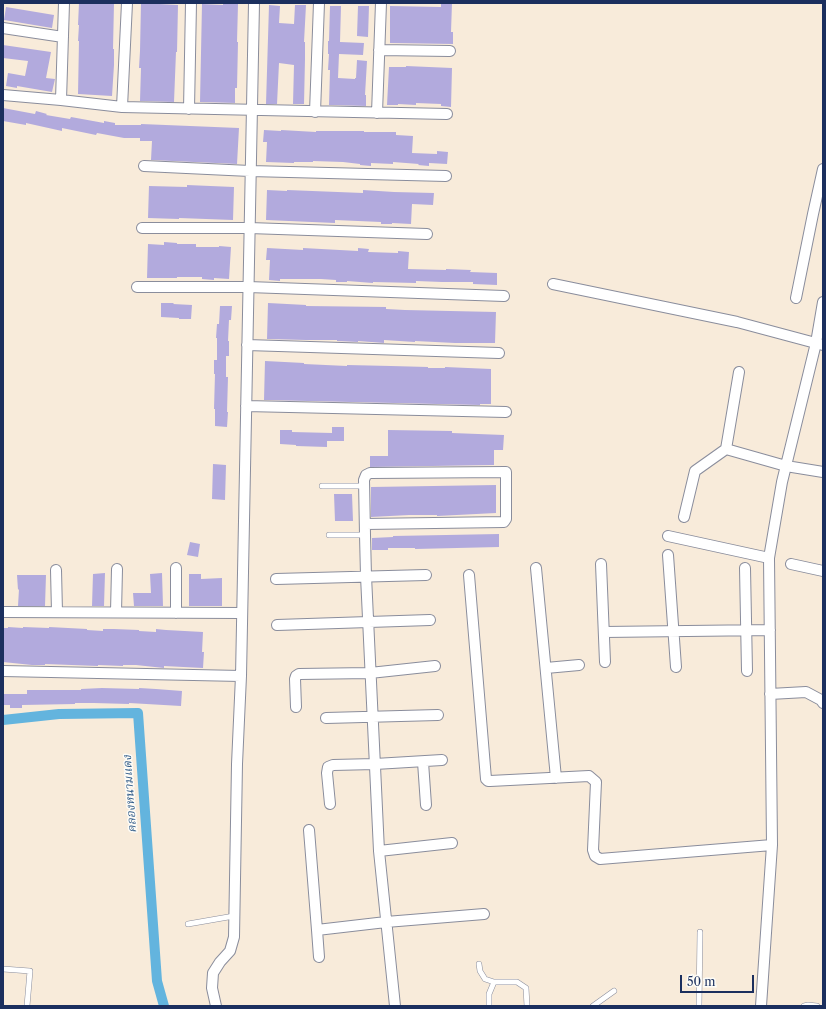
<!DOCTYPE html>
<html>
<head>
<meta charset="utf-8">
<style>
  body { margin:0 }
  #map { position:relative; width:826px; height:1009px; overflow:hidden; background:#f8ebda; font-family:"Libre Caslon Text",serif }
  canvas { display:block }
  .frame { position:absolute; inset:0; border:4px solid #1b2f5e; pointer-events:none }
  .scale { position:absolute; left:680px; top:975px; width:74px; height:18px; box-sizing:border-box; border:2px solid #1b2f5e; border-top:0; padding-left:5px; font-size:12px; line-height:14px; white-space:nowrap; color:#1b2f5e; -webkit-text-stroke:3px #fdfcf7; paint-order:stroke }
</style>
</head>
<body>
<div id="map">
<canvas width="826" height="1009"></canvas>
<div class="frame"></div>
<div class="scale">50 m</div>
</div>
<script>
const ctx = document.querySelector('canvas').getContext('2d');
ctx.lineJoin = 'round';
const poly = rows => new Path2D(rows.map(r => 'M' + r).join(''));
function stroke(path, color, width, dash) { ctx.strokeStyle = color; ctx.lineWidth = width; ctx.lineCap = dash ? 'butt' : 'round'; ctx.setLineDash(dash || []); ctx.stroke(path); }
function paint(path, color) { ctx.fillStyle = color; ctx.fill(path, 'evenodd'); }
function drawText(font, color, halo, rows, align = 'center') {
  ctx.font = font + ' "Libre Caslon Text","Noto Serif Thai",serif'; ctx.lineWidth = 3; ctx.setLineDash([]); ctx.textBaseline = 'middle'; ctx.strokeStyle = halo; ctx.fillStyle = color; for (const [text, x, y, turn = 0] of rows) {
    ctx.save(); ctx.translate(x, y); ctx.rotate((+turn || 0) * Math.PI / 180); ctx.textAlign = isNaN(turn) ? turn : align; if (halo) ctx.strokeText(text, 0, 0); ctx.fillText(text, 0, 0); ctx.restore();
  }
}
stroke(poly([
  [3,720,59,714,138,713,157,981,164,1006]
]), '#63b4de', 10);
paint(poly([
  [79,3,114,3,113,49,114,49,114,65,112,96,78,94,79,41,78,41,79,25,78,25],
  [141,3,178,5,177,52,176,52,174,102,140,101,141,68,139,68,140,51],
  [441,3,452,3,451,32,453,32,453,44,390,43,390,6,441,7],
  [202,4,223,5,223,4,238,4,237,42,238,42,237,88,235,88,235,103,200,102],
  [269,5,280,6,279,23,294,24,295,5,306,5,304,42,305,42,305,59,304,104,293,104,294,65,279,63,277,104,266,104],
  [330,6,341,6,340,42,364,43,363,55,339,54,338,78,355,79,355,78,356,78,357,60,367,61,365,95,366,95,366,106,329,105,330,70,328,70,329,54,328,54,328,41,329,41],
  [358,6,369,6,368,37,357,36],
  [6,7,54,15,52,28,4,20],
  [3,45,51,52,46,78,55,79,52,92,17,86,17,88,6,86,8,73,25,76,28,61,3,58],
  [406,66,452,68,451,107,441,106,441,104,416,103,416,105,398,104,398,105,387,105,389,67,406,67],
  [3,108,35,114,36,111,47,114,46,115,70,119,71,117,104,123,104,121,115,123,115,125,141,125,141,124,239,128,237,164,151,160,152,141,140,141,140,138,124,138,97,133,96,135,62,128,62,131,26,123,26,125,3,121],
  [264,130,281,131,281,130,316,132,316,131,364,131,364,132,396,132,396,135,413,136,412,153,437,154,437,151,448,152,447,164,429,163,429,166,418,165,419,164,393,162,393,164,371,163,371,166,360,165,360,164,343,162,313,161,313,162,294,162,294,163,266,162,267,142,263,142],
  [187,185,234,187,233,220,179,218,179,219,148,218,149,186,187,187],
  [267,190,287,191,287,190,363,193,363,190,394,192,434,193,433,205,412,204,411,224,392,223,392,224,381,224,381,222,335,220,335,223,266,220],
  [164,242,177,243,177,244,196,244,196,247,219,247,219,246,231,247,229,279,214,278,214,280,202,279,202,277,177,277,177,278,147,278,148,244,164,245],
  [267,248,303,250,303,248,358,251,358,248,369,249,368,252,398,253,398,251,409,252,408,269,446,270,446,269,471,270,470,272,497,273,497,285,473,284,473,282,442,282,416,281,416,283,373,282,373,283,347,281,347,282,336,282,336,280,321,279,280,279,280,281,269,280,270,260,266,260],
  [161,303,174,303,173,304,192,305,191,319,179,319,179,318,161,317],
  [268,303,306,305,306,306,386,307,386,309,405,310,496,312,495,343,455,343,415,341,415,342,384,340,384,343,358,341,358,342,337,341,337,340,306,340,267,339],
  [220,306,232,306,231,320,229,320,228,341,229,341,229,356,226,356,226,377,228,377,227,412,228,412,227,427,215,426,215,409,214,409,215,374,214,374,214,360,217,360,217,338,216,338,217,324,219,324],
  [265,361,304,363,304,364,347,366,347,365,391,366,428,367,428,368,445,368,445,367,491,369,491,404,480,404,480,405,264,400],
  [332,427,344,427,344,441,327,441,327,447,296,446,296,445,280,444,280,430,292,430,292,432,332,433],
  [388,430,452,431,452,433,504,435,503,450,494,450,494,465,370,467,370,456,388,456],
  [213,464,226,465,225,500,212,499],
  [496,485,496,513,437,516,437,515,409,515,371,517,371,487],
  [334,494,352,494,353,521,335,521],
  [499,534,499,547,415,549,415,548,388,548,388,550,372,550,372,538,393,537,393,536],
  [190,542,200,544,198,557,187,555],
  [105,573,104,606,92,606,93,574],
  [162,573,163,606,134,606,133,593,151,593,150,574],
  [189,574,201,574,201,579,222,578,222,606,189,606],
  [17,575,46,575,45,606,18,606,19,589,18,590],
  [8,627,23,628,23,627,49,628,49,627,87,629,87,630,103,631,103,629,114,629,139,630,139,631,156,632,156,629,166,630,203,632,202,652,204,652,203,668,164,666,164,668,136,665,123,665,123,666,98,665,98,666,45,664,45,665,32,665,3,662,3,628,8,628],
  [102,688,139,689,139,688,156,689,182,691,181,706,129,703,129,704,94,703,75,703,75,704,22,705,22,708,10,708,10,705,3,705,3,694,27,694,27,690,81,690,81,689]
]), '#b2aadd');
const service = poly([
  [322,486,364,486],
  [329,535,365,535],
  [188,924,234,916],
  [479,964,480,971,485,979,494,982],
  [3,969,30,971,27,1006],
  [489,1006,489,994,494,982,517,982,526,988,527,1006],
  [593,1006,614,991],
  [699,1006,700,932],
  [804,1006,808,1005,817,1006]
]);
const minor = poly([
  [3,28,63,37],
  [379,50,450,51],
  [3,95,61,100,122,107,447,114],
  [61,100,64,3],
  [122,107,127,3],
  [189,109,191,3],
  [315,112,319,3],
  [377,113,381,3],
  [144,166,250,171,446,176],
  [142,228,249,228,427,234],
  [553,284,737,322,823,345],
  [137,287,248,287,504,296],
  [796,298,813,214,823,169],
  [247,345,499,353],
  [246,406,506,412],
  [726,449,739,372],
  [684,517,695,471,726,449,786,466,823,472],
  [365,524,504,522,506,519,506,472,370,473,366,475,364,480,365,535,366,576,379,851,395,1006],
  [668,536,769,558],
  [668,555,676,667],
  [601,564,605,662],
  [791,564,823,571],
  [536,568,556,778],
  [745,568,747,671],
  [56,570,57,612],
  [469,575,486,779,488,781,490,781,589,776,596,782,593,850,595,856,600,859,772,845,761,1006],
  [276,579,426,575],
  [3,612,242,613],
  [116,612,117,569],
  [176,613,176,568],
  [277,625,430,620],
  [604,632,770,630],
  [546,668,579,665],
  [3,671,241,676],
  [770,694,806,692,821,700,823,703],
  [296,707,295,679,296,676,299,674,370,673,435,666],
  [326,718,438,715],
  [423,762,426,805],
  [330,804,327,773,328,767,333,765,375,764,442,760],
  [309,830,317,930,386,922,484,914],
  [772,845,769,558,782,482,816,343,823,302],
  [379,851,452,843],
  [317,930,319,957],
  [216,1006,212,988,213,973,220,962,230,951,234,937,237,764,241,676,254,3]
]);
stroke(service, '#8a8d9c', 6);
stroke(minor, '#8a8d9c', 12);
stroke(service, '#fff', 5);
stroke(minor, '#fff', 10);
drawText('italic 12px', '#345e8b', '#fdfcf7', [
  ["คลองหนามแดง",130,794,-94]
]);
</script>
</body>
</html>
